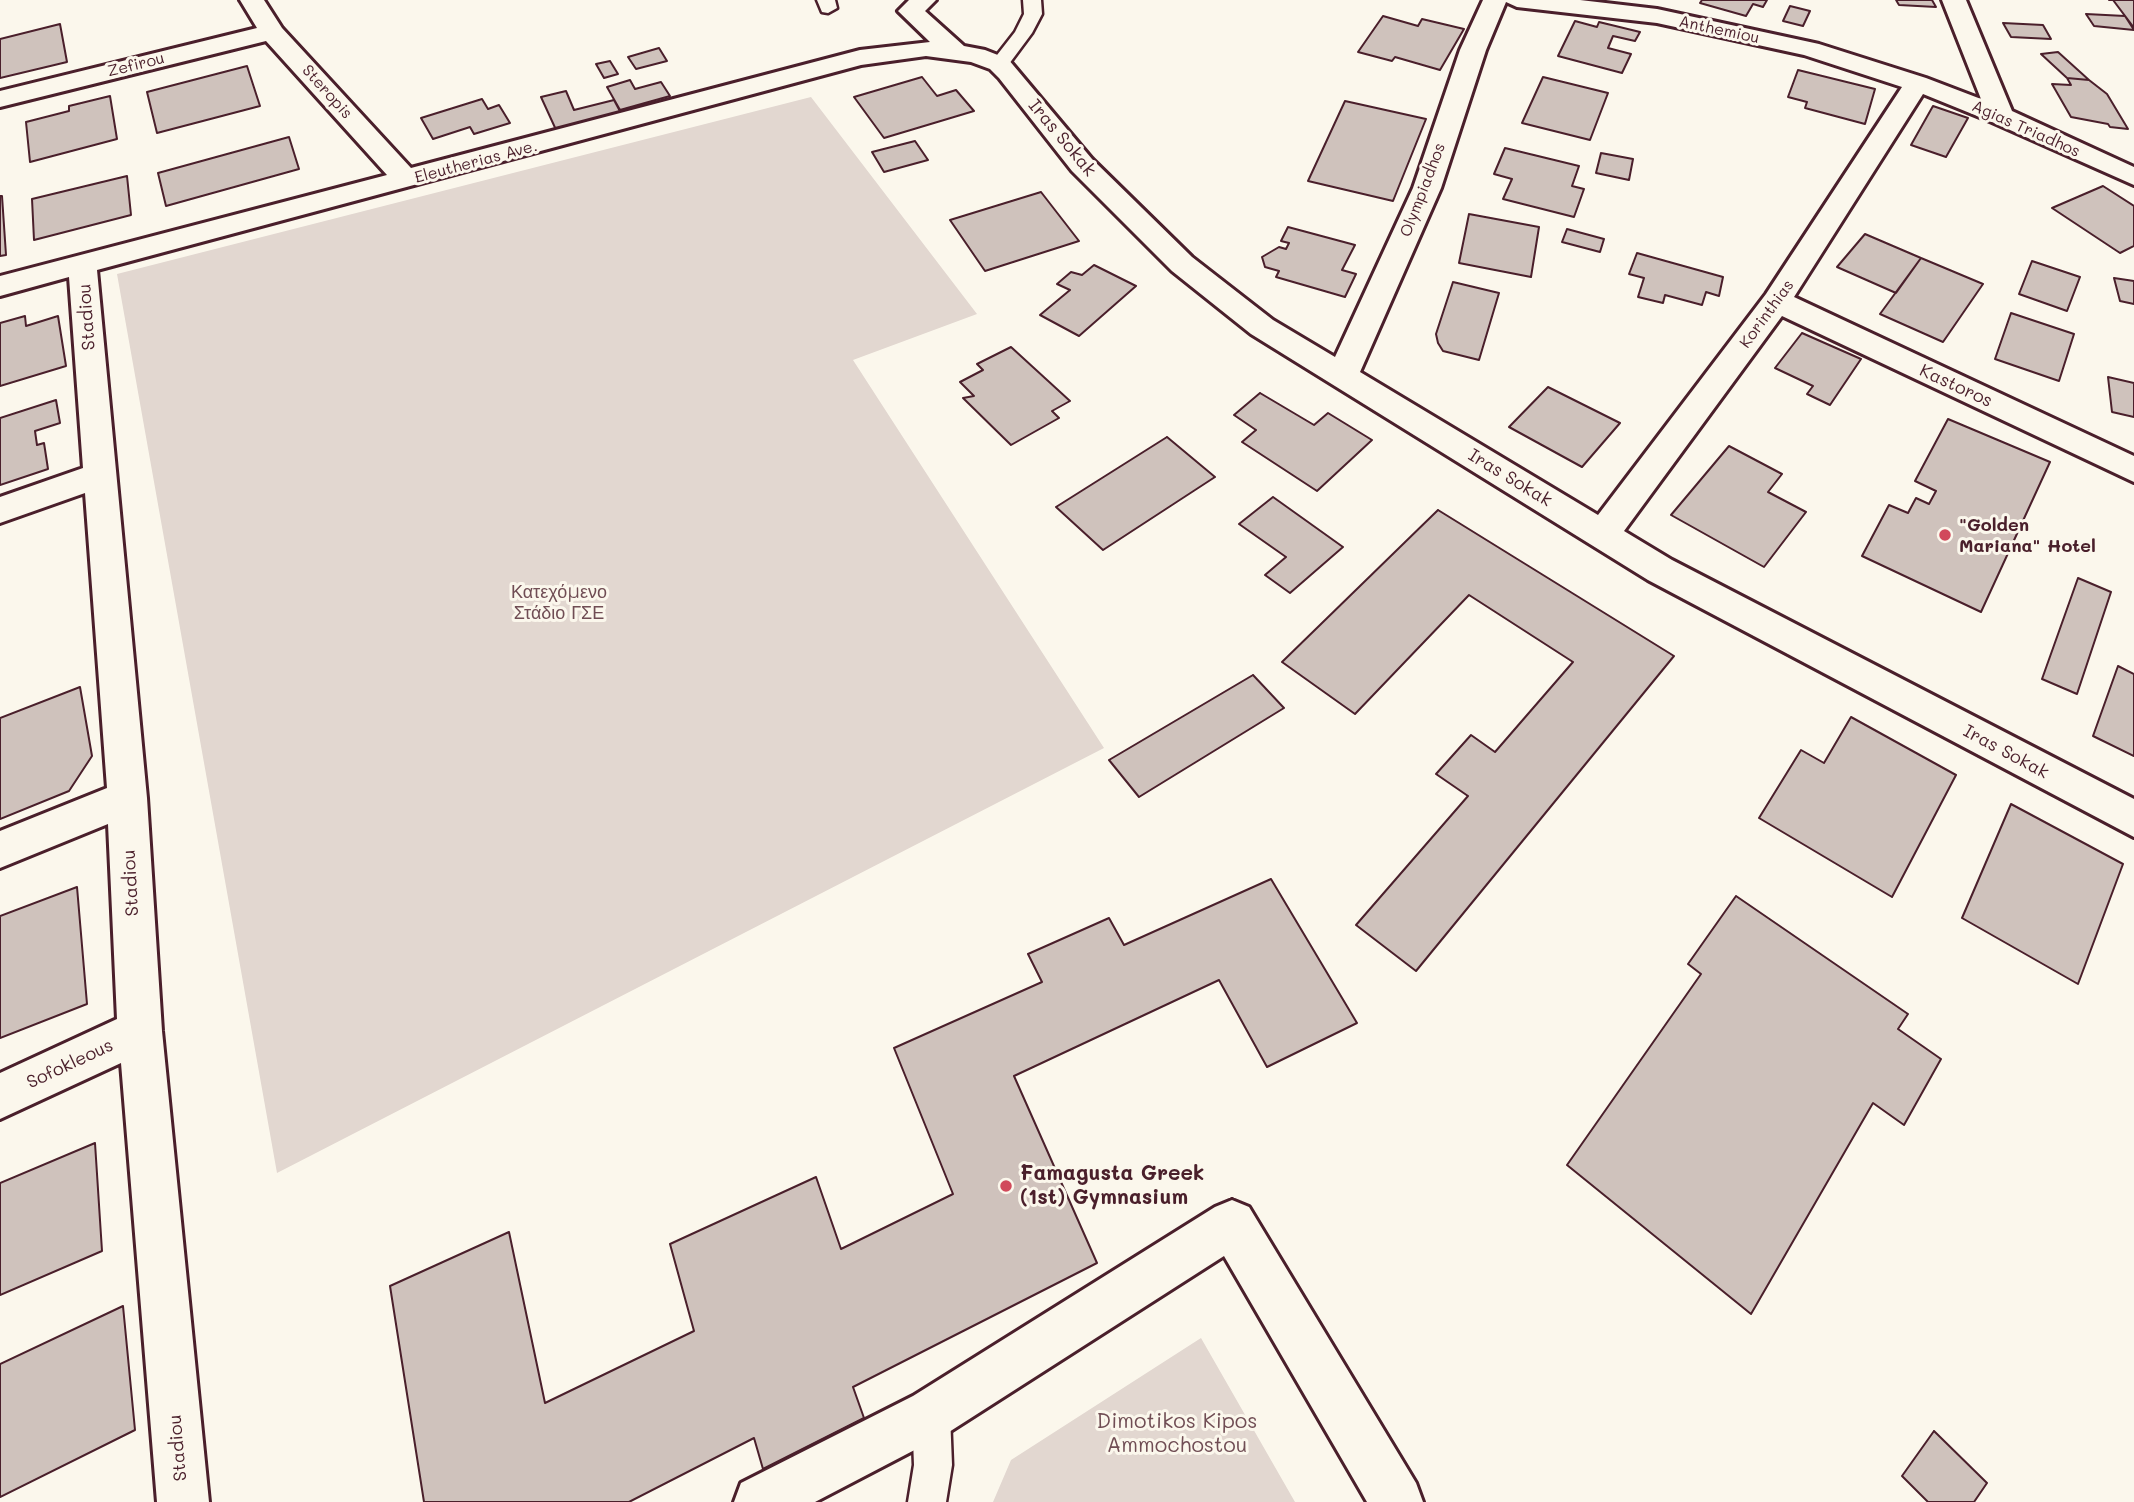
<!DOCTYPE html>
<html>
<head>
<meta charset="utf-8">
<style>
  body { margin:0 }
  canvas { display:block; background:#fbf7ec }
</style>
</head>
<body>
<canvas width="2134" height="1502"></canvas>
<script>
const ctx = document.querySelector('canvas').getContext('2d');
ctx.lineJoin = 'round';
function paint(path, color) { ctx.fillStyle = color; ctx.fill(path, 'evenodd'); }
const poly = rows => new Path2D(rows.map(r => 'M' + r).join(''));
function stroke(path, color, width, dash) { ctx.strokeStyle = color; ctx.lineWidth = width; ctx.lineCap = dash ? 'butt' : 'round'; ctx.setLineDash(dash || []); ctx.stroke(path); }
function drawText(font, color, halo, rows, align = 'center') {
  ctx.font = font + ' Mali,sans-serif'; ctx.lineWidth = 6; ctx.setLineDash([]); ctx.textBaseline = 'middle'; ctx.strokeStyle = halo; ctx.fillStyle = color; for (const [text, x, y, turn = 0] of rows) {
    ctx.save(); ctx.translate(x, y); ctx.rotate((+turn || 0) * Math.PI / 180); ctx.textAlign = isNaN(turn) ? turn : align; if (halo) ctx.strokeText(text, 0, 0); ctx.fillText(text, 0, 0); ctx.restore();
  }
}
paint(poly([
  [811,97,977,314,853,360,1104,748,277,1173,117,274],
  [1201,1338,1295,1502,993,1502,1011,1460]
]), '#e2d7d0');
const building = poly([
  [1702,0,1767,0,1763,7,1753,4,1746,16,1700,3,1702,0],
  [1896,0,1932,0,1936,7,1899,5,1896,0],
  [2109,0,2134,0,2134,28,2113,0,2109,0],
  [1790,6,1810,11,1803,26,1783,21,1790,6],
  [2086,14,2125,16,2134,30,2094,26,2086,14],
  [1383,16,1418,26,1422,19,1464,29,1440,70,1395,57,1392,61,1358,52,1383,16],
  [1575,21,1597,27,1599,22,1640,32,1635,41,1613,36,1608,48,1631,54,1622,73,1558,56,1575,21],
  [2003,23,2043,25,2051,39,2011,37,2003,23],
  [60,24,67,62,0,78,0,39,60,24],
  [659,48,667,61,636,69,628,57,659,48],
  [2058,52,2089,80,2067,78,2041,54,2058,52],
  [610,61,618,74,604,78,596,64,610,61],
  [247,66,260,106,157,133,147,92,247,66],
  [1798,70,1875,89,1865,124,1805,108,1807,102,1788,97,1798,70],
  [922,77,937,96,956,90,974,111,884,138,854,97,922,77],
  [1543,77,1608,93,1590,140,1522,123,1543,77],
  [2067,78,2089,80,2107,94,2128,129,2110,127,2108,124,2071,117,2052,84,2071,85,2067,78],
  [630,80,635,89,661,82,670,96,620,110,607,87,630,80],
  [566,91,574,110,614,100,622,115,557,132,541,97,566,91],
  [110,96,117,139,30,162,26,122,69,111,69,106,110,96],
  [482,99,488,109,499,105,510,123,474,134,470,127,433,139,421,118,482,99],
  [1345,101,1426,119,1393,201,1308,181,1345,101],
  [1933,106,1968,118,1946,157,1911,145,1933,106],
  [289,137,299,169,166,206,158,173,289,137],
  [915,141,928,160,884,172,872,152,915,141],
  [1505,148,1579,166,1572,186,1584,189,1574,217,1503,199,1512,179,1494,174,1505,148],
  [1601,153,1633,159,1629,180,1596,173,1601,153],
  [127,176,131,215,34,240,32,199,127,176],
  [2103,186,2134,206,2134,246,2120,253,2052,208,2103,186],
  [1041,192,1079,241,985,271,950,220,1041,192],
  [0,196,2,196,6,255,0,256,0,196],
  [1469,214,1539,227,1531,277,1459,263,1469,214],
  [1288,227,1355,245,1342,270,1356,274,1345,297,1276,277,1279,271,1265,267,1262,257,1279,247,1286,249,1289,243,1281,241,1288,227],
  [1567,229,1604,239,1600,252,1562,242,1567,229],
  [1865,234,1921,258,1896,293,1837,267,1865,234],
  [1637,253,1723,277,1719,296,1706,292,1702,305,1665,295,1663,303,1638,297,1644,278,1629,274,1637,253],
  [1921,258,1983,284,1943,342,1880,314,1921,258],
  [2032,261,2080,277,2067,311,2019,294,2032,261],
  [1094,265,1136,286,1079,336,1040,315,1070,290,1057,284,1071,272,1082,275,1094,265],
  [2114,278,2134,281,2134,304,2120,301,2114,278],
  [1453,282,1499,293,1479,360,1443,351,1438,343,1436,334,1453,282],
  [2011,313,2074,334,2059,381,1995,359,2011,313],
  [25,316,26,326,58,316,66,366,0,386,0,323,25,316],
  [1802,333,1861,359,1830,405,1807,394,1813,386,1775,368,1802,333],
  [1011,347,1070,401,1052,411,1059,418,1011,445,963,398,974,396,960,382,983,370,977,364,1011,347],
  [2108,377,2134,383,2134,417,2112,412,2108,377],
  [1548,387,1620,423,1582,467,1509,427,1548,387],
  [1260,393,1314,425,1328,413,1372,440,1317,491,1242,442,1256,430,1234,415,1260,393],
  [56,400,60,423,35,431,37,445,44,443,48,469,0,485,0,418,56,400],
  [1948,419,2050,462,1981,612,1862,556,1889,505,1908,513,1916,498,1929,504,1936,491,1915,481,1948,419],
  [1167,437,1215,477,1103,550,1056,507,1167,437],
  [1729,446,1782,474,1768,492,1806,512,1764,567,1671,515,1729,446],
  [1273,497,1343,547,1290,593,1265,575,1286,557,1239,524,1273,497],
  [1438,510,1674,656,1416,971,1356,925,1468,796,1436,774,1471,735,1495,752,1573,662,1469,595,1355,714,1282,662,1438,510],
  [2078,578,2111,592,2077,694,2042,679,2078,578],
  [2118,666,2134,674,2134,756,2093,736,2118,666],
  [1253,675,1284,708,1139,797,1109,760,1253,675],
  [80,687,92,756,69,791,0,819,0,718,80,687],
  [1851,717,1956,775,1892,897,1759,818,1801,750,1824,763,1851,717],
  [2011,804,2123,864,2078,984,1962,918,2011,804],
  [1271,879,1357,1023,1267,1067,1219,980,1014,1076,1097,1263,853,1387,864,1418,763,1469,754,1438,629,1502,424,1502,390,1286,509,1232,545,1403,694,1331,670,1244,816,1177,841,1249,953,1194,894,1048,1042,982,1028,954,1109,918,1124,945,1271,879],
  [77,887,87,1004,0,1038,0,916,77,887],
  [1736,896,1908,1014,1898,1029,1941,1059,1904,1125,1873,1103,1751,1314,1567,1165,1701,974,1688,964,1736,896],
  [95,1143,102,1251,0,1295,0,1183,95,1143],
  [123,1306,135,1430,0,1497,0,1364,123,1306],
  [1934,1431,1987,1483,1974,1502,1928,1502,1902,1476,1934,1431]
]);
paint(building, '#cfc2bc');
stroke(building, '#4a1f2b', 2);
const lane = poly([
  [817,0,835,0,837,8,828,13,822,12,817,0],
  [1023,0,1041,0,1042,14,1032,33,1006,68,992,68,990,64,1015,32,1024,14,1023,0],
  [931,1395,944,1401,950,1414,952,1465,946,1502,908,1502,914,1465,912,1414,918,1401,931,1395]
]);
const street = poly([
  [240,0,264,0,282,28,411,168,860,50,930,42,898,11,909,0,936,0,925,11,964,46,985,50,1008,59,1092,159,1192,257,1273,320,1335,357,1413,188,1460,50,1483,0,1580,0,1657,9,1819,44,1926,78,1981,99,1942,0,1966,0,2012,111,2134,167,2134,185,1992,122,1923,94,1794,297,2134,456,2134,482,1782,316,1624,531,1672,560,2134,799,2134,837,1648,580,1251,334,1172,271,1072,171,999,78,990,69,971,62,926,56,861,65,97,270,147,798,162,1031,209,1502,157,1502,121,1063,0,1119,0,1073,117,1019,108,824,0,868,0,831,107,788,85,493,0,523,0,497,83,468,69,277,0,296,0,276,387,175,266,41,0,107,0,91,257,28,240,0],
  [1506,2,1517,7,1657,23,1804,55,1902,87,1766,294,1598,515,1360,372,1441,188,1486,50,1506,2],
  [1232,1200,1249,1207,1416,1483,1423,1502,1367,1502,1224,1256,949,1432,815,1502,734,1502,741,1483,913,1396,1215,1207,1232,1200]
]);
stroke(lane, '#4a1f2b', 5);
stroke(street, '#4a1f2b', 6);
paint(lane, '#fbf7ec');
paint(street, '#fbf7ec');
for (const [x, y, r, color] of [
  [1945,535,7,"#d1495b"],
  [1006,1186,7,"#d1495b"]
]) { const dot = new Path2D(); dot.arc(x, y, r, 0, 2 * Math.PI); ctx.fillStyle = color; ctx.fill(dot); stroke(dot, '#fbf7ec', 2.5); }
drawText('16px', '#4a1f2b', '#fbf7ec', [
  ["Anthemiou",1719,30,12],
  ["Zefirou",136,65,-14],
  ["Steropis",327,92,48],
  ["Agias Triadhos",2026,129,24],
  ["Eleutherias Ave.",476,162,-15],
  ["Olympiadhos",1423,190,-69],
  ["Korinthias",1767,314,-54]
]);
drawText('18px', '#4a1f2b', '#fbf7ec', [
  ["Iras Sokak",1062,138,50],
  ["Stadiou",87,317,-94],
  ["Kastoros",1956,386,25],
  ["Iras Sokak",1510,478,31],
  ["Iras Sokak",2006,752,28],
  ["Stadiou",131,883,-93],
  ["Sofokleous",70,1064,-25],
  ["Stadiou",178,1448,-95]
]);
drawText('bold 18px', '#4a1f2b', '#fbf7ec', [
  ["\"Golden",1959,525],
  ["Mariana\" Hotel",1959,546]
], 'left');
drawText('18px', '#704d54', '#fbf7ec', [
  ["Κατεχόμενο",559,592],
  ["Στάδιο ΓΣΕ",559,613]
]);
drawText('bold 21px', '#4a1f2b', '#fbf7ec', [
  ["Famagusta Greek",1020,1174],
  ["(1st) Gymnasium",1020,1198]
], 'left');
drawText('21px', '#704d54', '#fbf7ec', [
  ["Dimotikos Kipos",1177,1422],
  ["Ammochostou",1177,1446]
]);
</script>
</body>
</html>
